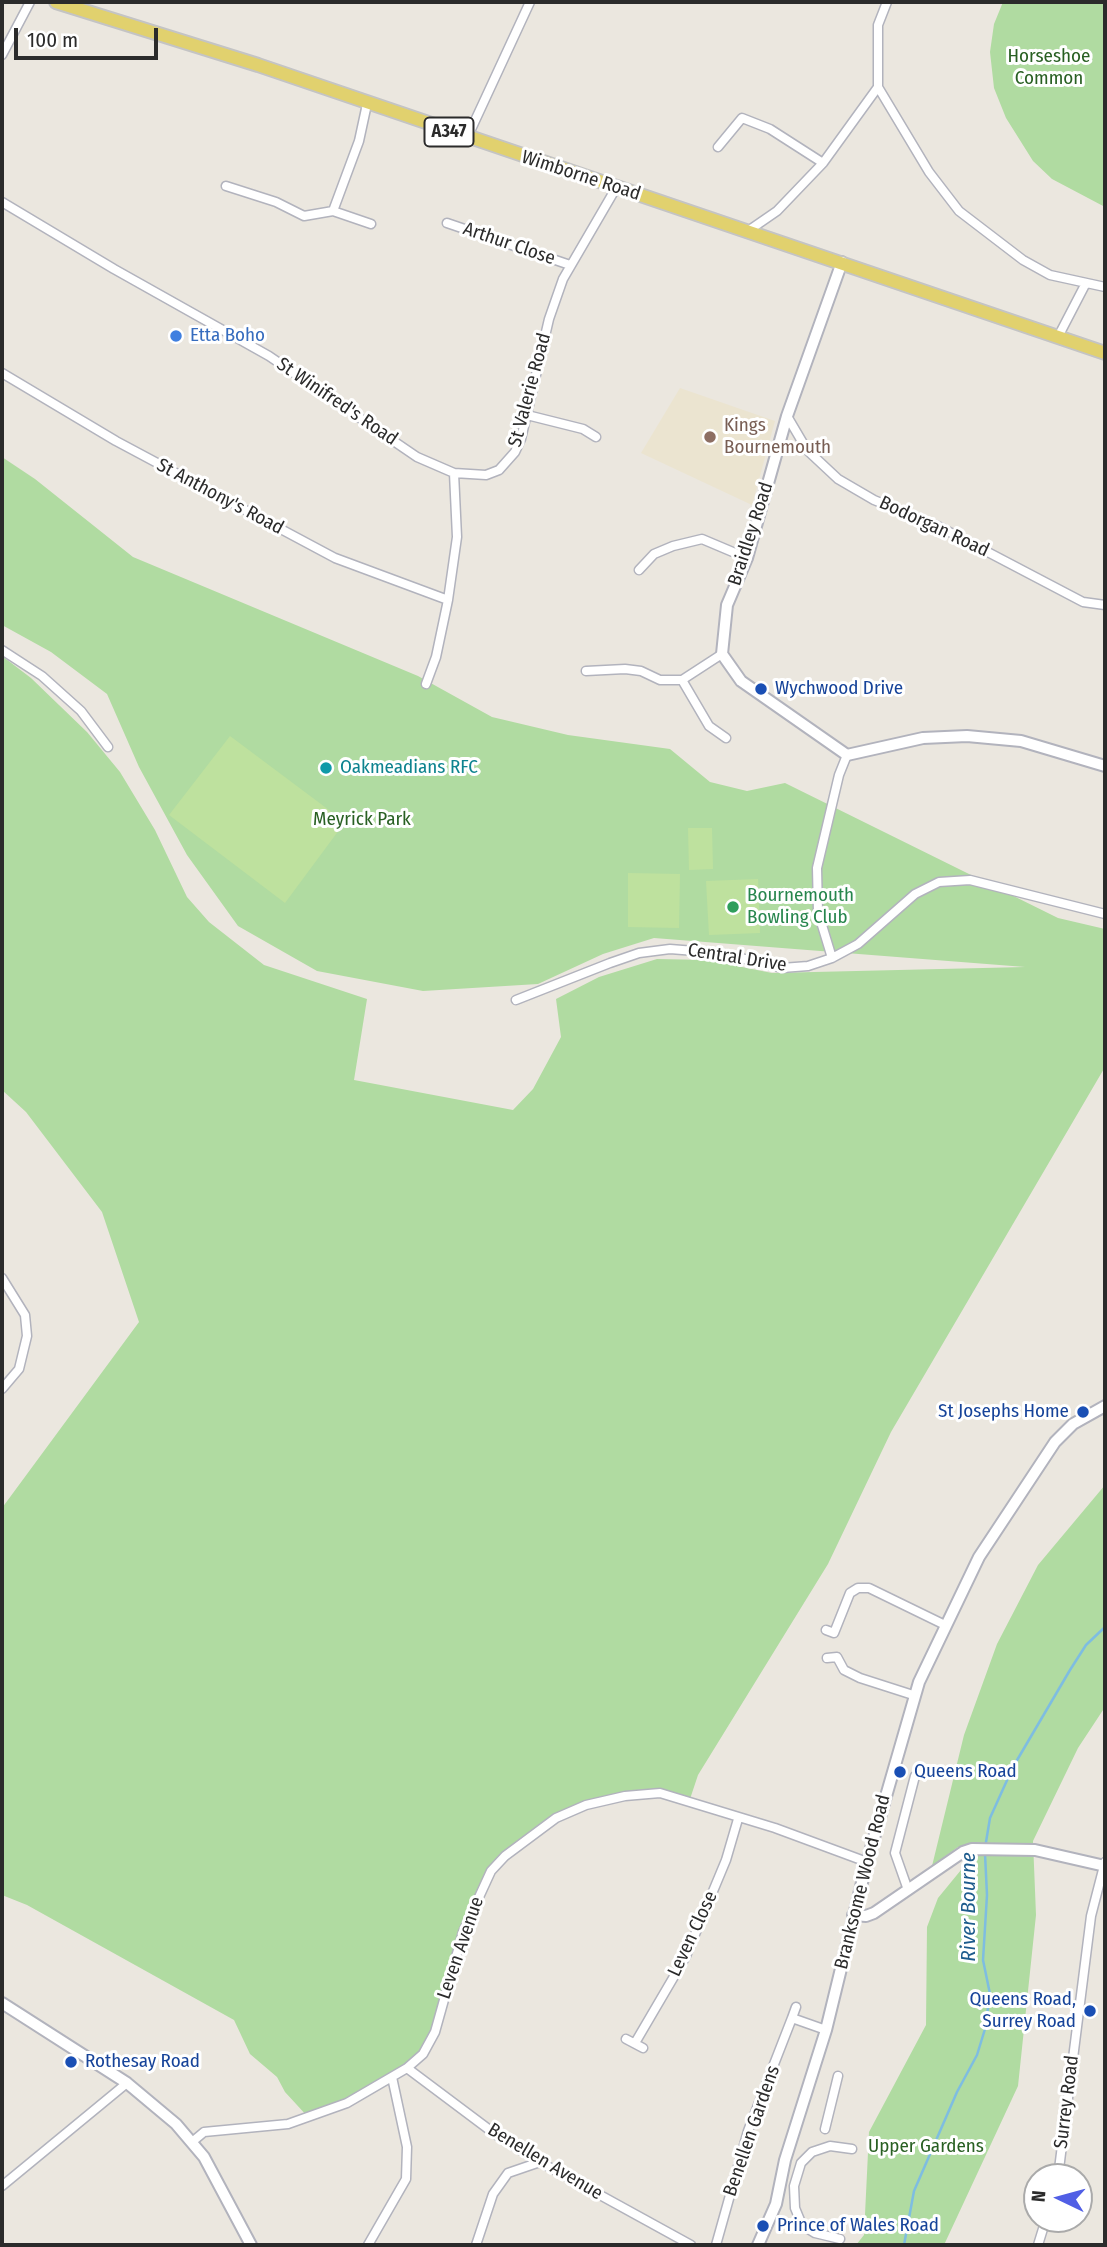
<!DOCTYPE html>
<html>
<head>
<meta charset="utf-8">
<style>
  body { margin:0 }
  #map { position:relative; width:1107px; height:2247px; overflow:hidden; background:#ebe7df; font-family:"Fira Sans Condensed",sans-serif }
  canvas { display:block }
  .frame { position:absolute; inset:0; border:4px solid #2b2b2b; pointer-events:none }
  .north { position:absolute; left:1023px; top:2163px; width:70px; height:70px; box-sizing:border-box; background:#fff; border:2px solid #aaa; border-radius:50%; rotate:275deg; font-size:19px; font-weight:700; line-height:28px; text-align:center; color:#2b2b2b }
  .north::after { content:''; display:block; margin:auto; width:24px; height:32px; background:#515fe5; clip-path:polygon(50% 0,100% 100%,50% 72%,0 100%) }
  .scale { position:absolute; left:14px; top:28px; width:144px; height:32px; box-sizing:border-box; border:4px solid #2b2b2b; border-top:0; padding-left:9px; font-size:21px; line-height:24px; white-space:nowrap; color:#2b2b2b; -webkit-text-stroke:5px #fff; paint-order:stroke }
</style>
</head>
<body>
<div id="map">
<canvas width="1107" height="2247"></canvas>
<div class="frame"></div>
<div class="north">N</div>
<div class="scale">100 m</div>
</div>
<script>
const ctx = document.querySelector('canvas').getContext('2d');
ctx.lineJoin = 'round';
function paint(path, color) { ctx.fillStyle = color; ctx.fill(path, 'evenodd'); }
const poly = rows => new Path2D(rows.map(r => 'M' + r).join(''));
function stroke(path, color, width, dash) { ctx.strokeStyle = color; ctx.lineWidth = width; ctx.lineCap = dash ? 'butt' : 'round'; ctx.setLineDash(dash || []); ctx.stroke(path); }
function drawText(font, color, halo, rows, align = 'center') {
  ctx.font = font + ' "Fira Sans Condensed",sans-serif'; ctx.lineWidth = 6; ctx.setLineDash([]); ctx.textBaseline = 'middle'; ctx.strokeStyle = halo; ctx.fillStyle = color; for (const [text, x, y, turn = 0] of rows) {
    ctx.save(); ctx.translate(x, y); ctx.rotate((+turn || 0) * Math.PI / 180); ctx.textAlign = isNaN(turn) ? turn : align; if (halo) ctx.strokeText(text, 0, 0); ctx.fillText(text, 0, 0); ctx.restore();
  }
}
paint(poly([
  [680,388,775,421,752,505,641,453]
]), '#ebe4d0');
paint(poly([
  [1003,2,1105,2,1105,207,1052,179,1033,161,1006,118,994,88,990,52,994,24],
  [2,457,35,479,133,557,418,676,492,717,568,735,670,749,710,782,747,791,785,783,1058,918,1105,929,1105,1067,891,1432,828,1564,698,1775,689,1802,660,1793,625,1796,555,1819,491,1871,463,1932,435,2032,423,2054,347,2103,308,2117,285,2092,277,2077,250,2054,234,2020,27,1905,2,1895,2,1508,139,1322,102,1212,26,1112,2,1090,2,656,31,678,87,732,120,772,155,830,187,897,209,922,264,965,367,999,354,1080,513,1110,533,1089,561,1037,556,999,599,977,657,959,707,960,772,973,1025,967,654,938,603,954,538,984,423,991,317,971,238,926,187,855,139,767,107,694,51,652,2,625],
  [1105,1485,1105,1707,1078,1748,1033,1841,1036,1915,1018,2086,944,2245,856,2245,864,2235,869,2132,926,2025,927,1927,938,1898,970,1859,972,1849,958,1847,932,1866,964,1735,997,1644,1038,1565]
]), '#b0dba1');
paint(poly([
  [230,736,345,822,285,903,169,815],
  [712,828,713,869,689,870,688,828],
  [628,873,680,874,679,928,628,927],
  [758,879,760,933,709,935,706,881]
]), '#bee19e');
stroke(poly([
  [985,1848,990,1818,1013,1767,1070,1670,1086,1645,1105,1627],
  [904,2245,914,2191,957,2092,977,2055,985,2029,990,1994,983,1960,987,1895,985,1854]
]), '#7ebde1', 2.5);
const street = poly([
  [887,2,878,25,878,87,929,172,959,211,1023,260,1050,275,1105,287],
  [2,55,30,2],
  [467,138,530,2],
  [718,147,742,118,770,129,823,163],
  [226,186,276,202,304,216,333,211,371,224],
  [2,202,114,269,269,356,417,457,454,473],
  [333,211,359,141,367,104],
  [447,223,570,265],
  [748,231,777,211,823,163,878,87],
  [1059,335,1086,283],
  [2,373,116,441,335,558,448,600],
  [527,415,583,429,596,437],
  [787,416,807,450,838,479,874,500,940,527,1083,602,1105,605],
  [639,570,654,554,673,546,702,539,747,558],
  [2,650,42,676,81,711,108,747],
  [586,671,625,669,641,671,660,680,682,680,722,654],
  [682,680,709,726,726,738],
  [426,684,436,657,448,600,457,537,454,473,486,475,499,470,515,452,521,439,549,319,563,279,616,188],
  [832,958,818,912,817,868,839,775,847,755],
  [516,1000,610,963,639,953,670,949,720,953,782,968,808,966,832,958,858,944,915,894,939,882,970,880,1105,914],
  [2,1278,25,1315,27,1336,19,1369,2,1389],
  [826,1630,834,1633,850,1593,858,1588,869,1588,945,1625],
  [827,1658,837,1657,844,1670,860,1678,913,1695],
  [908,1890,895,1853,915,1776],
  [792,2018,796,2007],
  [626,2039,643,2048],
  [635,2043,686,1956,726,1860,738,1819],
  [407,2068,495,2134,540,2162,691,2245],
  [825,2129,838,2076],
  [192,2142,204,2132,288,2124,347,2103,407,2068,423,2054,435,2032,463,1932,491,1871,505,1856,556,1818,586,1805,625,1796,660,1793,775,1828,867,1862],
  [1058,2177,1091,1916,1105,1862],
  [2,2186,127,2083],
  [840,2239,815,2233,802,2225,795,2208,794,2186,801,2163,812,2152,830,2146,852,2149],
  [368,2245,406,2179,407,2147,392,2077],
  [476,2245,493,2194,508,2173,540,2162],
  [716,2245,748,2131,792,2018,826,2030],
  [1038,2245,1046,2219]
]);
const secondary = poly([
  [842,262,787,416,747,558,727,605,722,654,741,681,847,755,923,738,967,736,1021,741,1105,766],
  [853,1915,866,1916,874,1913,963,1852,972,1849,1035,1850,1105,1866],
  [2,2003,127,2083,176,2124,204,2157,251,2245],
  [758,2245,776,2204,785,2160,826,2030,867,1862,919,1682,979,1557,1055,1442,1073,1424,1105,1406]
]);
const primary = poly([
  [56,2,258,65,1105,353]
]);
stroke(street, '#b2b3bd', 11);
stroke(secondary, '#b2b3bd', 14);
stroke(primary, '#c4c4c4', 16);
stroke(street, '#fff', 8);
stroke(secondary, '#fff', 10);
stroke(primary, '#e1d16e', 12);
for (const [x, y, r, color] of [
  [176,336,7,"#3f7fe0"],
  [710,437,7,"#8d6e63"],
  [761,689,7,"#1a4fb4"],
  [326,768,7,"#0f9aa8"],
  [733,907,7,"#2e9e5b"],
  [1083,1412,7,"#1a4fb4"],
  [900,1772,7,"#1a4fb4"],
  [1090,2011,7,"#1a4fb4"],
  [71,2062,7,"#1a4fb4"],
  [763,2226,7,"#1a4fb4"]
]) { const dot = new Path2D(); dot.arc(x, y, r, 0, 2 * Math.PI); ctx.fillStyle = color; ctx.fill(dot); stroke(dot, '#fff', 2.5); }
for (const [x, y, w] of [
  [449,132,49]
]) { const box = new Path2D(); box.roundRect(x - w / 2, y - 14.5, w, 29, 5); ctx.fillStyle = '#fff'; ctx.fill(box); stroke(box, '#2b2b2b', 2); }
drawText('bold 18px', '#2b2b2b', null, [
  ["A347",449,132]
]);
drawText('19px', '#296023', '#fff', [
  ["Horseshoe",1049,57],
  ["Common",1049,79],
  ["Meyrick Park",362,820],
  ["Upper Gardens",926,2147]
]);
drawText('19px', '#2b2b2b', '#fff', [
  ["Wimborne Road",581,176,18],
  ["Arthur Close",509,244,19],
  ["St Valerie Road",530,390,-75],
  ["St Winifred's Road",337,402,34],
  ["St Anthony's Road",220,497,28],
  ["Bodorgan Road",934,527,25],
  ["Braidley Road",751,534,-72],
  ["Central Drive",737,958,9],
  ["Branksome Wood Road",863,1882,-76],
  ["Leven Close",693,1934,-65],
  ["Leven Avenue",461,1948,-71],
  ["Surrey Road",1067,2102,-83],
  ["Benellen Gardens",752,2131,-71],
  ["Benellen Avenue",545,2162,31]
]);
drawText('19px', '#366cbe', '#fff', [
  ["Etta Boho",190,336]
], 'left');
drawText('19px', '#785e54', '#fff', [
  ["Kings",724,426],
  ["Bournemouth",724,448]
], 'left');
drawText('19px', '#164399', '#fff', [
  ["Wychwood Drive",775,689],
  ["St Josephs Home",1069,1412,"right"],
  ["Queens Road",914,1772],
  ["Queens Road,",1076,2000,"right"],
  ["Surrey Road",1076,2022,"right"],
  ["Rothesay Road",85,2062],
  ["Prince of Wales Road",777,2226]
], 'left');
drawText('19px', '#0d838f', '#fff', [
  ["Oakmeadians RFC",340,768]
], 'left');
drawText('19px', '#27864d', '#fff', [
  ["Bournemouth",747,896],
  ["Bowling Club",747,918]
], 'left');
drawText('italic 21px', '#1d5c8d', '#fff', [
  ["River Bourne",969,1907,-90]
]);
</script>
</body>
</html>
